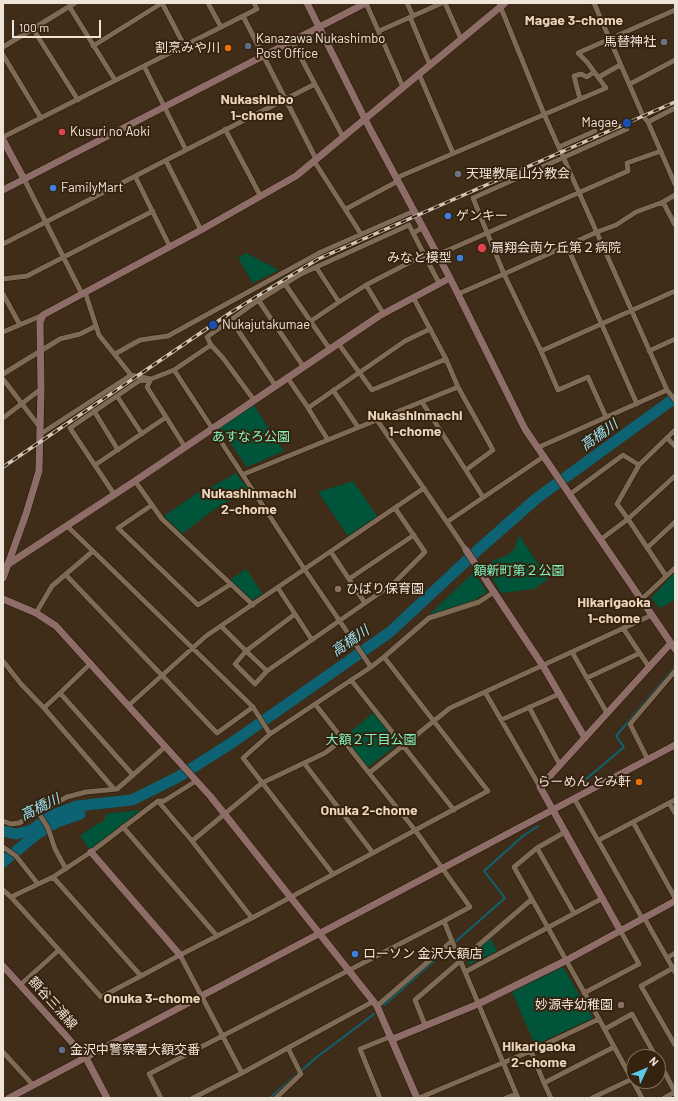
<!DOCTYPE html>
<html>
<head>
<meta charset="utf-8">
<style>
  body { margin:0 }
  #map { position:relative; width:678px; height:1101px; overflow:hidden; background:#3f2d1a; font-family:Barlow,sans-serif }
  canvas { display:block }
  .frame { position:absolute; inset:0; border:4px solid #efe4d8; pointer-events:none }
  .north { position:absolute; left:626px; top:1049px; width:40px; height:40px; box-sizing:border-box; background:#352310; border:1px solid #7f7060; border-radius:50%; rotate:46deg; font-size:11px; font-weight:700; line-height:16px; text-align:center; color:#efe4d8 }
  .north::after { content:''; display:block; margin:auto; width:14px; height:18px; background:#5cc7e7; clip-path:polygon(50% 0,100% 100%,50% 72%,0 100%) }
  .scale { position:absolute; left:12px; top:20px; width:89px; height:18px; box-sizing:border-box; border:2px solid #efe4d8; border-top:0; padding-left:5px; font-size:12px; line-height:14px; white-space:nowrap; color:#efe4d8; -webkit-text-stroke:3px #352310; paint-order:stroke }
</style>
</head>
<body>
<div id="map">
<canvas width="678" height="1101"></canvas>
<div class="frame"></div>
<div class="north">N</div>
<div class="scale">100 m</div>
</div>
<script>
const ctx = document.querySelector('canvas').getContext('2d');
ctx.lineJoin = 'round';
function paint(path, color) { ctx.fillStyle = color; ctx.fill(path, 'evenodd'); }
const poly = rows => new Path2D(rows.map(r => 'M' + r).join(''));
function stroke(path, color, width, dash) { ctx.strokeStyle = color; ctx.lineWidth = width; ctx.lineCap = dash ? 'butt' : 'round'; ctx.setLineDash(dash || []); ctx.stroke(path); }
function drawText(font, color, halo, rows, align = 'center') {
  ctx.font = font + ' Barlow,"Noto Sans JP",sans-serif'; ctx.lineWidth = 4; ctx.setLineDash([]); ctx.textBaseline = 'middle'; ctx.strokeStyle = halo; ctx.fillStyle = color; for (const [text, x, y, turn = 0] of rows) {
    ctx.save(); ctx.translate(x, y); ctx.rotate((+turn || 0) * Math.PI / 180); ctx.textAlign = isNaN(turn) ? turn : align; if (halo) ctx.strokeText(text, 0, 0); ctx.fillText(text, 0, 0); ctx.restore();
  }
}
paint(poly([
  [246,253,279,270,253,283,238,258],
  [253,404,284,451,247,467,219,427],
  [236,473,248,489,212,511,182,534,164,516,197,493,203,492],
  [353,481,378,517,348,536,318,492],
  [519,535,548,579,534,589,501,593,486,568,494,560,508,555,514,550],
  [246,569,263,594,252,600,230,580],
  [474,572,487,592,474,600,429,615],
  [675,572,675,600,660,608,651,598],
  [374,712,399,743,367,768,343,738],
  [141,810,90,850,80,836,94,826,104,821,106,814],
  [491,939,497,951,469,965,465,957],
  [563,967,593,1018,535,1045,512,992]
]), '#005439');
stroke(poly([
  [585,780,624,747,616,736,675,667],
  [384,1005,505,898,484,871,523,836,538,826],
  [270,1098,317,1057,374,1014]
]), '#0d6373', 2);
stroke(poly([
  [3,831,16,834,32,830,51,816,77,806,132,800,178,777,233,742,390,632,479,549,537,498,675,398],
  [3,862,37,834,57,822,80,814]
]), '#0d6373', 11);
const street = poly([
  [208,3,221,27],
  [366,3,403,87],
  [407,3,413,16],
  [445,3,461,39],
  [499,3,544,114,667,390,675,400],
  [594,3,643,116,648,122,675,108],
  [69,6,115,80],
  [243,16,316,159],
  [410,17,430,65],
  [33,29,78,100],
  [379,31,442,3],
  [292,41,343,137],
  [93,46,162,3,184,45],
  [3,47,75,3],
  [3,55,41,118],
  [419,74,453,153],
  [599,77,620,65],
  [630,84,675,60],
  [580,99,574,76,581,74,587,77,594,72],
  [648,122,675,184],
  [225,129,261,197],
  [627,129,473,198,504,274,597,232,616,225,636,212,663,202,675,195],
  [3,137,257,9,254,3],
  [559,147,595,131],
  [186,150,315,84],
  [166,161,201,230],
  [314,161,361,234],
  [135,176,170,247],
  [396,178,606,88,587,62,578,53,675,10],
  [24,179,82,294,86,295,99,335,131,375,151,379,147,387,185,447],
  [663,202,675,225],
  [346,209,398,181],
  [413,233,439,283],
  [3,244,186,150,144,66],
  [567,246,637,404],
  [437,255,628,171,627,163,661,151],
  [316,267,339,302,366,285,383,313],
  [3,279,27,276,153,211],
  [285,284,329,348],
  [366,285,424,255],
  [3,294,20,325],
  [458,294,504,274,541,351,675,291],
  [259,301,303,366],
  [231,320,275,385],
  [311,321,339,302],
  [3,332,43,315],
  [338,343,372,390,446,359],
  [211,345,223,358,254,400],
  [541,351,558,390,588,377,606,417],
  [649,351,675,339],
  [115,354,140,340,168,336,321,252,414,211],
  [174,370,305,570,371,667,315,704],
  [3,374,60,339,80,334,96,326],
  [287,377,309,409],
  [3,379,39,426],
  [458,387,493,450,466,470],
  [333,390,358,427],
  [117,396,142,434],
  [422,402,483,497],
  [94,411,118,450],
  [3,418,41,389],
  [377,420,466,550],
  [39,435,131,375],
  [667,438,675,446],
  [328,440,308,408,405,341,430,329],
  [537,448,667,390],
  [95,465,165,418],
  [244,474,458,387,446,359,413,297],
  [135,481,162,519,253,605],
  [114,494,70,428,139,381,151,379,174,370,211,345,207,337,253,304,301,274,409,225,413,233,422,228],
  [569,495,623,455,639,465,675,430],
  [152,505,118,528,198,605,231,584],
  [447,522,543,457],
  [600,540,628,519,617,504,639,465],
  [647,548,675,522],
  [93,551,253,707,270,734,315,704,369,773],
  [66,575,217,733,253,707],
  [666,576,628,519,675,476],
  [349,579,414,535],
  [278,588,312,640],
  [642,599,675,568],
  [365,603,394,583,425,552,395,508],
  [36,613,52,586,93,551,67,526],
  [221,626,246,651,235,664,255,684,267,671,365,603,331,552],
  [623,628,649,667],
  [572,652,607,713],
  [3,661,21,684,44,708,60,693],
  [91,663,60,693,133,775,166,746],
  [371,667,384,657],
  [267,671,246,651,295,614],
  [587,678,640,653],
  [351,680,454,810],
  [485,692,540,787],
  [129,705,206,636,424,488],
  [529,707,560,765],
  [44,708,114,789],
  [501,720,559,694],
  [270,734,243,758,333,874],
  [648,760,630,724,675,671],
  [304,763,325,753,342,740],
  [574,798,642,918,646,921,675,972],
  [158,801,164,801,196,781],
  [669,803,675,800],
  [40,815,48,828,55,849,66,869],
  [3,821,11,824,19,823,67,797,86,792,117,789,133,775],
  [633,822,675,898],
  [123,827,217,936],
  [599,840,669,803,675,813],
  [3,847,16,856,38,884],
  [537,848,574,913],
  [373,853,304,763,262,783,192,841,252,918,180,955,242,1073,374,1001],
  [3,890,11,897,53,877,91,852,158,801,192,841],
  [11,897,59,950],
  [252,918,488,791,384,657,429,618,479,602,494,592],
  [444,921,470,907,415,830,369,773,450,708,652,615],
  [667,958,675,953],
  [673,968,641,986,675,1045],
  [465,972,603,898],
  [141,976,180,955],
  [20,985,59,950,101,997,141,976,53,877],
  [584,993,639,964,620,930],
  [377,1006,452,941,518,1098],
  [599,1019,642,1098],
  [425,1025,415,1000,532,899],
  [605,1029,632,1014,656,1057],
  [531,1051,544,1083],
  [3,1052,33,1085],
  [658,1060,675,1092],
  [161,1098,149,1074,444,921,452,941],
  [193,1098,242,1073],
  [276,1098,301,1074,288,1048],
  [380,1098,360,1049,392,1036],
  [419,1098,531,1051,599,1019,514,867,537,848,565,832],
  [506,1098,516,1094],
  [551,1098,544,1083,614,1047],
  [592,1098,632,1079],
  [664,1098,675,1092]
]);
const secondary = poly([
  [307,3,369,127,450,278,525,429,675,649],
  [3,140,24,179],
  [3,190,366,3],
  [466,550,543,666,585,738],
  [7,565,135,481,379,316,450,278],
  [3,578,26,514,39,471,41,389,40,322,43,315,201,230,296,176,505,3],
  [3,599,36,613,56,626,211,797,377,1006,417,1098],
  [91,852,180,955],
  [620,930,540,787,671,643],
  [3,966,86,1058,107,1098],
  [393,1039,478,1004,565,961,675,901],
  [9,1098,675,745]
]);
stroke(street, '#251503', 6);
stroke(secondary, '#251503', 8);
stroke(street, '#7f6b55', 5);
stroke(secondary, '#8e6d68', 7);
const rail = poly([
  [3,467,230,313,318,259,675,102]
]);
stroke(rail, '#d2c6b9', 3.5);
stroke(rail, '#352310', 2, [6]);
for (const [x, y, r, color] of [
  [664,42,4,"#6b7280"],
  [248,46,4,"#5c6f8a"],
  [228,48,4,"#e8710a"],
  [627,123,5,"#1a4fb4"],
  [62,132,4,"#e0444e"],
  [458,174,4,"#6b7280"],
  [53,188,4,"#3f7fe0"],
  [448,216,4,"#3f7fe0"],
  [482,248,5,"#e0444e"],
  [460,258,4,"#3f7fe0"],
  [213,325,5,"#1a4fb4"],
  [338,589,4,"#8d6e63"],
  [639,782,4,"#e8710a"],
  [355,954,4,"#3f7fe0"],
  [621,1005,4,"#8d6e63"],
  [62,1050,4,"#5c6f8a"]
]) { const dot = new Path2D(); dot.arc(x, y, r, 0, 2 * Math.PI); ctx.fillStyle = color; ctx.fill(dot); stroke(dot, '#352310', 1.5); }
drawText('13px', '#efe4d8', '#352310', [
  ["Kanazawa Nukashimbo",256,39],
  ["Post Office",256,54],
  ["馬替神社",656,42,"right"],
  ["割烹みや川",220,48,"right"],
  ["Magae",618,123,"right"],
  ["Kusuri no Aoki",70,132],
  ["天理教尾山分教会",466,174],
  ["FamilyMart",61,188],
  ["ゲンキー",456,216],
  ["扇翔会南ケ丘第２病院",491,248],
  ["みなと模型",452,258,"right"],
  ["Nukajutakumae",222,325],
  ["ひばり保育園",346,589],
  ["らーめん とみ軒",631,782,"right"],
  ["ローソン 金沢大額店",363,954],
  ["妙源寺幼稚園",613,1005,"right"],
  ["金沢中警察署大額交番",70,1050]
], 'left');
drawText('13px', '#81f3c1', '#352310', [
  ["あすなろ公園",251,437],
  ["額新町第２公園",519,571],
  ["大額２丁目公園",371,740]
]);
drawText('13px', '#efe4d8', '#352310', [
  ["額谷三浦線",53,1003,48]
]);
drawText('bold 14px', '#ebd4bc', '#352310', [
  ["Magae 3-chome",574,20],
  ["Nukashinbo",257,99],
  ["1-chome",257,115],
  ["Nukashinmachi",415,415],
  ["1-chome",415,431],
  ["Nukashinmachi",249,493],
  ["2-chome",249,509],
  ["Hikarigaoka",614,602],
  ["1-chome",614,618],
  ["Onuka 2-chome",369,810],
  ["Onuka 3-chome",152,998],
  ["Hikarigaoka",539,1046],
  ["2-chome",539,1062]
]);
drawText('italic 14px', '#9ae3f5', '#352310', [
  ["高橋川",599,435,-36],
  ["高橋川",350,641,-35],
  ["高橋川",40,807,-26]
]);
</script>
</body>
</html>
